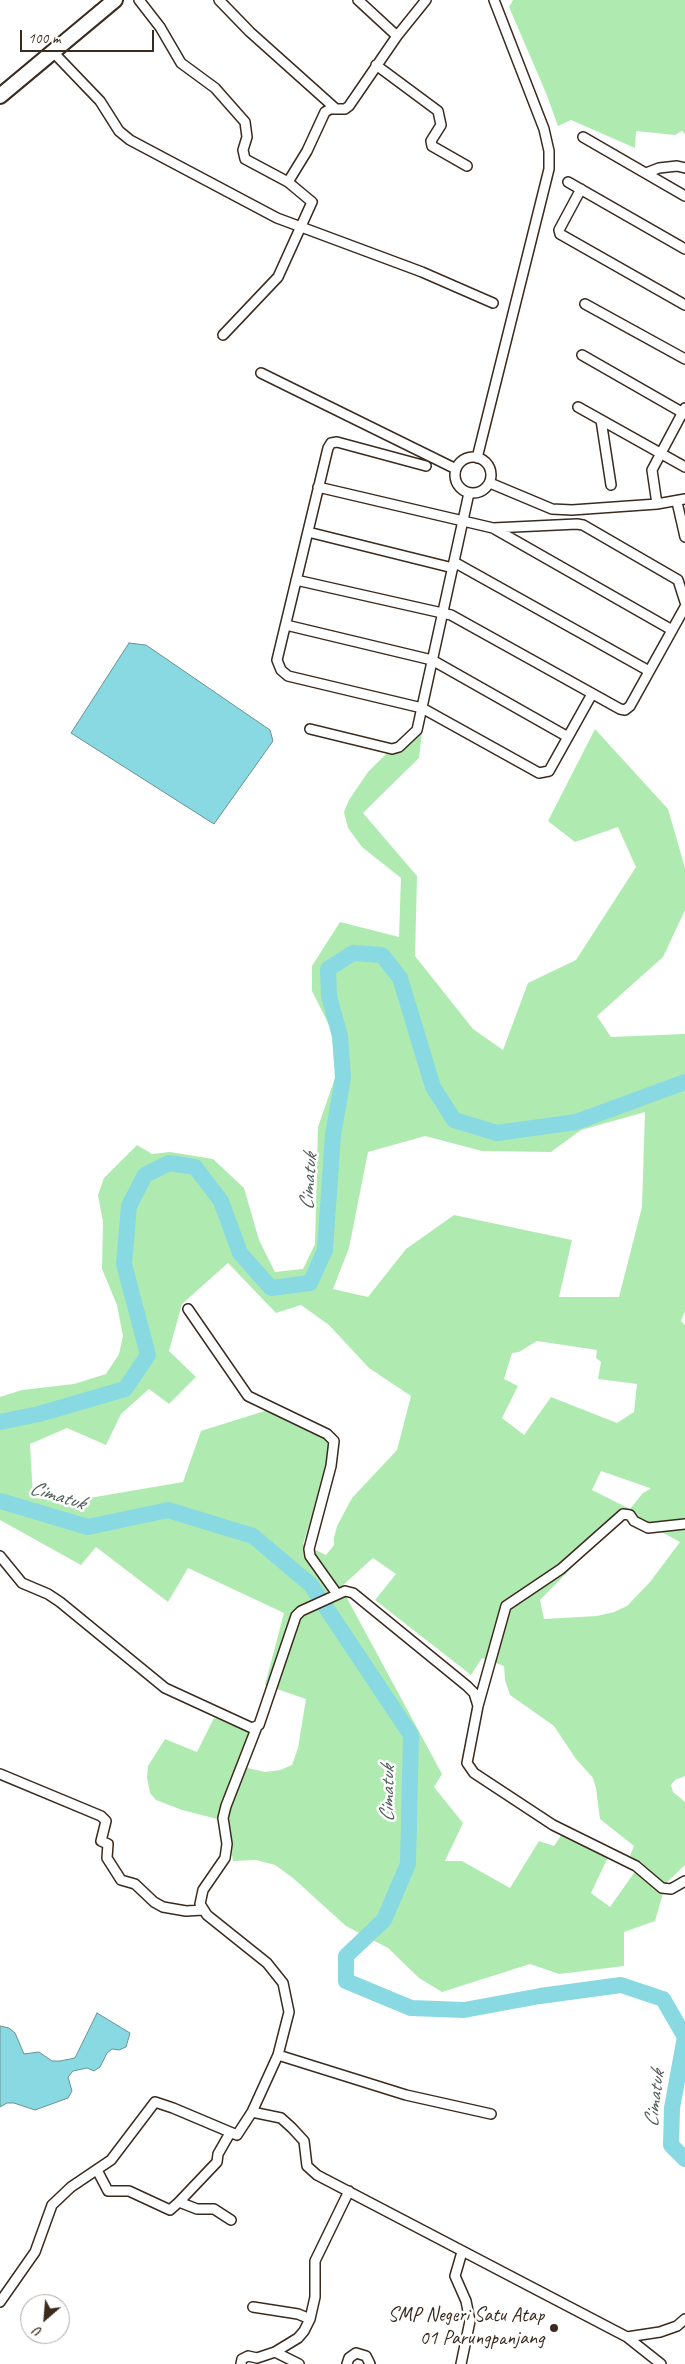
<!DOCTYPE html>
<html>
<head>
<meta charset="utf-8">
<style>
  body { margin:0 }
  #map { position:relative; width:685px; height:2364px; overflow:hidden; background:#fff; font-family:Caveat,sans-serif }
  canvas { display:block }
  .north { position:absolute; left:20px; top:2294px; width:50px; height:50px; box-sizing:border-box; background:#fff; border:1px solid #b1aaa5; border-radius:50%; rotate:207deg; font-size:14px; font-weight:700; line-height:20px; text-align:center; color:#3b2a1e }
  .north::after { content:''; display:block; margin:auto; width:18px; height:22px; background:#3b2a1e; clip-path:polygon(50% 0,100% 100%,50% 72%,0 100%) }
  .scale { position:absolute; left:20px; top:30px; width:134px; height:22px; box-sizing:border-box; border:2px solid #3b2a1e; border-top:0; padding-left:6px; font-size:15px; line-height:18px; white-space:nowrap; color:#3b2a1e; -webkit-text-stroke:4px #fff; paint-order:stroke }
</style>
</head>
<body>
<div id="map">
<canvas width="685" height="2364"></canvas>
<div class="north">U</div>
<div class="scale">100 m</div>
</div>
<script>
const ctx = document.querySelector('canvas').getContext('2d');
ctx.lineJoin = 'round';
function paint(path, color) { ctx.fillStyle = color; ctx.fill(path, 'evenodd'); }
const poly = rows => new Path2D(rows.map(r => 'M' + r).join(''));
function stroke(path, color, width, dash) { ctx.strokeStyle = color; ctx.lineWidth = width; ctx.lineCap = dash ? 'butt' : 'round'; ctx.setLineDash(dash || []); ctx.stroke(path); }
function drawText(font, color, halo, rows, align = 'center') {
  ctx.font = font + ' Caveat,sans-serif'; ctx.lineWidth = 5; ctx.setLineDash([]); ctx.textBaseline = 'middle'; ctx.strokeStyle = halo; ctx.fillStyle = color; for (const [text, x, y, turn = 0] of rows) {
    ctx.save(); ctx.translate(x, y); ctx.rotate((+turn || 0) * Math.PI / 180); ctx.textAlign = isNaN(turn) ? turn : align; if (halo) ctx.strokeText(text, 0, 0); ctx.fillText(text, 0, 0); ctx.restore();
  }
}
paint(poly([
  [513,0,685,0,685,134,682,131,675,135,636,131,635,148,571,120,558,126,546,93,509,7],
  [424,716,419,758,363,813,417,876,415,956,473,1029,503,1050,528,983,576,960,636,867,618,827,575,842,548,821,595,729,668,809,685,868,685,910,663,957,597,1016,611,1037,685,1034,685,1311,681,1321,685,1325,685,1776,675,1780,671,1785,673,1792,685,1802,685,1865,666,1883,655,1921,624,1932,624,1966,559,1974,530,1964,442,1992,419,1978,388,1948,346,1926,293,1878,275,1865,256,1860,233,1861,229,1838,217,1819,182,1810,156,1800,150,1793,147,1777,148,1766,165,1739,197,1752,214,1718,251,1729,239,1766,265,1772,280,1770,292,1765,298,1748,306,1699,265,1685,284,1613,188,1568,168,1602,96,1547,81,1565,0,1520,0,1397,22,1390,74,1384,106,1374,119,1354,123,1336,117,1305,102,1269,103,1222,98,1195,104,1178,137,1145,152,1154,170,1152,213,1159,244,1188,259,1240,275,1272,303,1269,315,1244,318,1127,336,1075,331,1029,312,991,312,966,340,922,399,937,401,878,362,847,348,828,344,812,349,800,368,772],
  [645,1112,642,1207,619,1297,559,1297,572,1240,454,1215,406,1249,368,1297,333,1289,349,1248,368,1152,425,1136,482,1151,551,1152,581,1130],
  [228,1263,276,1313,301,1305,329,1325,369,1368,411,1396,397,1450,352,1498,337,1526,334,1538,334,1545,326,1555,303,1544,334,1450,327,1434,271,1409,201,1431,183,1482,72,1501,33,1498,30,1444,67,1428,106,1445,121,1414,149,1389,169,1404,196,1377,169,1351,182,1304],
  [537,1341,597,1350,596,1358,601,1362,598,1379,637,1384,634,1412,617,1423,551,1397,524,1435,502,1418,518,1386,504,1379,512,1353,519,1352],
  [601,1471,650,1488,650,1489,643,1493,630,1509,592,1490],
  [629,1510,634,1517,680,1542,650,1582,627,1606,614,1612,597,1616,544,1619,540,1600],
  [373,1558,396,1574,375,1600,471,1675,482,1658,504,1666,505,1680,510,1695,554,1726,576,1759,593,1778,596,1788,600,1819,634,1846,630,1856,641,1863,610,1907,591,1893,609,1855,564,1831,554,1846,539,1841,510,1888,462,1861,445,1861,463,1823,434,1787,442,1774,341,1587]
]), '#afebb0');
const water = poly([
  [129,643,146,645,270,730,273,741,214,824,71,733,129,643],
  [97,2013,130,2033,126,2047,119,2050,112,2049,107,2053,100,2067,94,2071,87,2068,73,2071,68,2077,72,2091,68,2098,35,2110,14,2103,7,2103,0,2107,0,2026,9,2028,15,2033,24,2054,39,2052,52,2061,60,2061,75,2058,97,2013]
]);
paint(water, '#88d9e2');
stroke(water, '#699394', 1);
stroke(poly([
  [0,1422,39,1414,125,1389,148,1355,124,1264,129,1206,145,1175,169,1163,195,1167,221,1201,240,1253,271,1288,310,1283,325,1250,333,1135,343,1078,340,1036,329,996,328,969,353,953,382,955,400,978,433,1087,454,1120,497,1133,576,1122,685,1082],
  [0,1501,88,1527,168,1510,253,1536,311,1585,411,1735,408,1864,384,1920,346,1956,346,1981,411,2008,464,2010,540,1996,621,1985,663,1999,685,2037],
  [685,2037,672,2108,671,2145,685,2159]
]), '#88d9e2', 16);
const street = poly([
  [139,0,160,27,181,63,215,88,245,122,247,137,243,150,245,159,288,182,312,202,278,277,223,335],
  [219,0,250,32,336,109],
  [358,0,397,36,426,0],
  [53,52,100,101,119,131,130,140,277,218,422,272,493,303],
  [376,65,438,111,441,125,431,141,432,146,467,166],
  [583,137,685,196],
  [646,173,659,168,677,166,685,168],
  [288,182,307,151,325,112,330,109,345,109,349,106,397,36],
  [568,182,685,249],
  [581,189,559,230,560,234,685,305],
  [585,304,685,359],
  [582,355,685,414],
  [261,373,456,469],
  [578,407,685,467],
  [601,420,611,485],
  '455 475a18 18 0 1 1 36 0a18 18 0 1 1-36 0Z',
  [477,458,549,169,549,151,544,129,494,0],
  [426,466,337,442,331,443,328,448,277,660,281,670,288,676,422,708,539,773,549,771,592,694],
  [490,483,552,509,572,510,657,504,685,499],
  [318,487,493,528,672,630],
  [677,502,685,537],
  [657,504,652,470,685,408],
  [493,528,577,524,583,525,678,580,685,602],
  [308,532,453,568],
  [454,562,649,671],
  [296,580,451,615,620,709,625,710,630,706,685,607],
  [286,625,432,660,568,737],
  [310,729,392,749,399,747,417,730,469,493],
  [188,1309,248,1396,327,1434,334,1441,331,1466,309,1549,310,1556,337,1594],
  [685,1524,648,1528,634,1521,630,1515,623,1514,561,1569,506,1606,478,1706,467,1763,474,1773,553,1825,636,1866,662,1888,671,1889,685,1881],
  [0,1556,22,1583,48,1594,60,1602,165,1688,252,1728,259,1725,296,1616,301,1611,345,1591,353,1593,467,1686,474,1693,478,1706],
  [0,1774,101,1816,106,1821,101,1841,108,1844,107,1858,121,1880,135,1884,154,1902,163,1907,186,1911,203,1910],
  [278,2055,406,2095,491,2114],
  [252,2112,281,2118,292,2128,304,2141,307,2166,317,2175,627,2337,661,2364],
  [97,2170,108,2191,129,2191,170,2210,179,2202,197,2209,214,2209,231,2220],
  [179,2202,217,2162,218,2154,230,2133],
  [0,2302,35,2252,52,2205,71,2187,111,2160,155,2102,173,2108,237,2135,252,2112,278,2055,289,2012,283,1983,267,1963,207,1915,200,1904,203,1890,225,1858,227,1844,223,1818,226,1806,256,1729],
  [253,2307,298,2314,310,2319],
  [627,2337,660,2332,677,2326,685,2319],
  [275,2352,299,2364],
  [241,2364,242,2359,248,2356,257,2358,275,2352,298,2338,304,2331,310,2319,315,2297,315,2261,349,2191],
  [347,2364,349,2358,356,2353,366,2356,370,2364],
  [461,2364,470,2321,466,2301,455,2276,462,2252]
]);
const primary = poly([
  [0,96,115,0]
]);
stroke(street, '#3b2a1e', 12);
stroke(primary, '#3b2a1e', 18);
stroke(street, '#fff', 9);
stroke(primary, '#fff', 14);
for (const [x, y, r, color] of [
  [554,2328,5,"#3b2a1e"]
]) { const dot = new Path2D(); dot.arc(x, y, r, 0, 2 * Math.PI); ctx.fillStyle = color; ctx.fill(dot); stroke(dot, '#fff', 2); }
drawText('20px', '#3b2a1e', '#fff', [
  ["SMP Negeri Satu Atap",544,2316],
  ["01 Parungpanjang",544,2339]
], 'right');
drawText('italic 21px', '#525f59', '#fff', [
  ["Cimatuk",309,1182,-86],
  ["Cimatuk",57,1496,17],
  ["Cimatuk",388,1794,-89],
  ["Cimatuk",655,2099,-83]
]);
</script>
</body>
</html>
